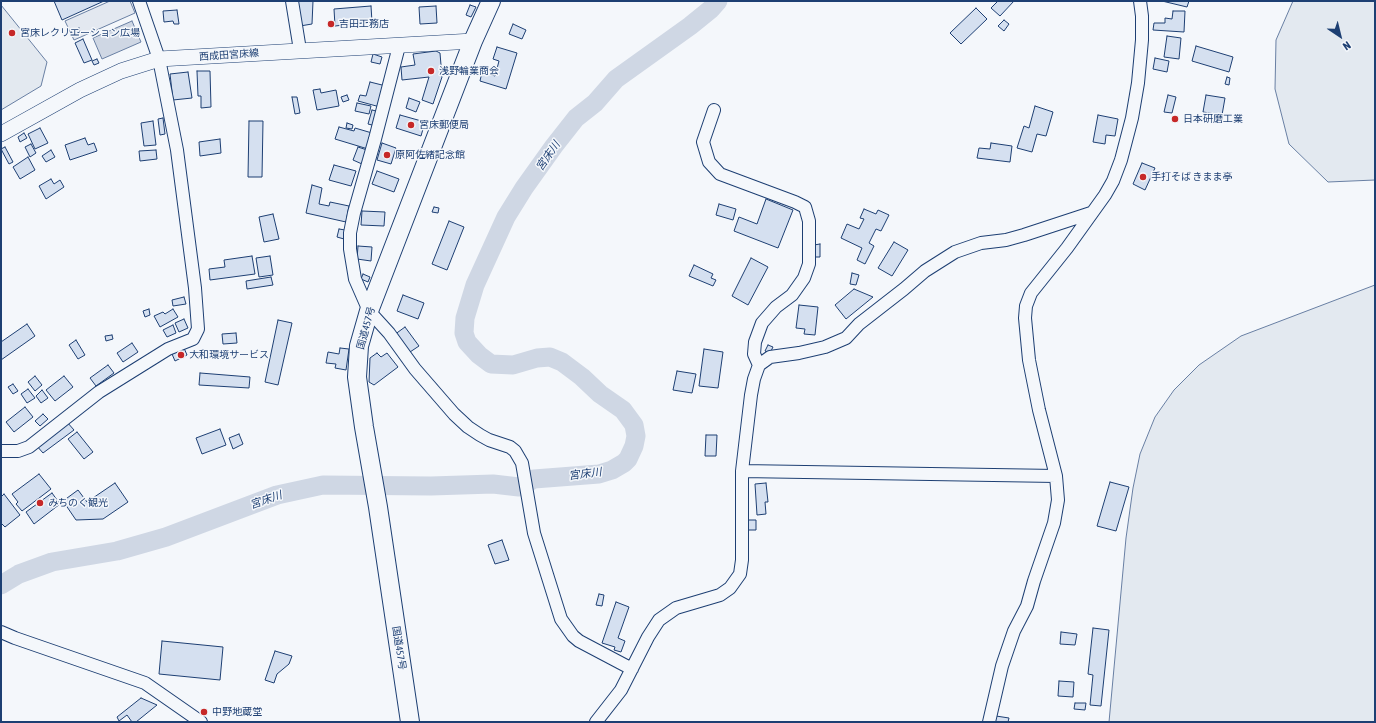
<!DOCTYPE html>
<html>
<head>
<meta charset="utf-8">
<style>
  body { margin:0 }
  #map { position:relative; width:1376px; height:723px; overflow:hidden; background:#f4f7fb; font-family:"Asap Condensed",sans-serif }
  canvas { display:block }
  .frame { position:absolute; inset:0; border:2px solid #1d3f73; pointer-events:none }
  .north { position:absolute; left:1320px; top:16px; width:40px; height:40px; -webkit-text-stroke:3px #f4f7fb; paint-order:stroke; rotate:145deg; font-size:11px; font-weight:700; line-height:16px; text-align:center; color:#1d3f73 }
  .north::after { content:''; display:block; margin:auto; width:14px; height:18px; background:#1d3f73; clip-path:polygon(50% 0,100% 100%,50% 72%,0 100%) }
</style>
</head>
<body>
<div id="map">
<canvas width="1376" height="723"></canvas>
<div class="frame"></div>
<div class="north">N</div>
</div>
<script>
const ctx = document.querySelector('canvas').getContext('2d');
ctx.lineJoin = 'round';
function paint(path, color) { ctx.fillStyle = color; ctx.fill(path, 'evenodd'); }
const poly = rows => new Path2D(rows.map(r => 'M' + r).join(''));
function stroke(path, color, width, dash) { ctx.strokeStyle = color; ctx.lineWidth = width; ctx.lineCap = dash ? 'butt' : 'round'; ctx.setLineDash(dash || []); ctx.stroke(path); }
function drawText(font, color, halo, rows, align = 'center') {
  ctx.font = font + ' "Asap Condensed","Noto Sans JP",sans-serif'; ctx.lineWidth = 3; ctx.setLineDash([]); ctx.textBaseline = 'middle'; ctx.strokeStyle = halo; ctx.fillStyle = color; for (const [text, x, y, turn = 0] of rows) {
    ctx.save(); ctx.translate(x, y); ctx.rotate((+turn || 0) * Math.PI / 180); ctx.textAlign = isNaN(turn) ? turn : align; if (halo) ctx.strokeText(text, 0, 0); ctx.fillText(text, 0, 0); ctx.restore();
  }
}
const green = poly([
  [1293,1,1375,1,1375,180,1328,182,1289,144,1275,89,1276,40,1293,1],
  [1,5,47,62,41,86,1,110,1,5],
  [1375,285,1375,722,1109,722,1126,538,1133,488,1140,454,1155,417,1174,390,1199,365,1241,336,1375,285]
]);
paint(green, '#e3e9f0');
stroke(green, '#687fa3', 1);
const parking = poly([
  [110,1,130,1,135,13,74,40,65,21,110,1]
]);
paint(parking, '#e3e8f0');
stroke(parking, '#687fa3', 1);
const water = poly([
  [132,21,141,42,102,59,93,38,132,21]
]);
paint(water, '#cfd7e4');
stroke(water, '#687fa3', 1);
stroke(poly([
  [1,585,19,574,52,562,117,551,166,537,277,495,323,485,431,486,493,484,519,487,534,479,599,474,612,470,624,463,628,459,634,446,636,436,634,425,623,410,600,394,582,377,562,362,550,357,537,358,513,365,491,364,479,355,467,342,464,333,465,318,475,285,506,217,524,188,554,146,576,118,595,103,616,79,690,26,711,9,718,1]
]), '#cfd7e4', 19);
const building = poly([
  [54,1,104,1,62,20,54,1],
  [296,1,313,1,312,24,300,26,296,1],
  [998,1,1014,1,1000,16,991,8,998,1],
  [1162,1,1189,1,1187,7,1162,1],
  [470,5,476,7,471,17,466,15,470,5],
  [371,6,372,22,335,26,334,9,371,6],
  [436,6,437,23,420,24,419,7,436,6],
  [976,8,987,19,961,44,950,33,976,8],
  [177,10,179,24,174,24,173,21,164,22,163,11,177,10],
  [1173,11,1185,11,1184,32,1153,30,1154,23,1165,23,1165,18,1172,19,1173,11],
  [1004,20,1009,24,1004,31,998,26,1004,20],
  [513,24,526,30,522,39,509,34,513,24],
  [79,28,80,32,73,35,71,31,79,28],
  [1167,36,1181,38,1179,59,1164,57,1167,36],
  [83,39,92,60,84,63,75,43,83,39],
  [1196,46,1233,57,1229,72,1192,61,1196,46],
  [497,47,517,53,506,89,480,81,482,72,495,76,499,61,493,59,497,47],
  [436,51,440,53,442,77,433,104,422,100,429,77,402,80,401,67,415,65,413,54,436,51],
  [373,54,382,57,380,64,371,62,373,54],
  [1155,58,1169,61,1167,72,1153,69,1155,58],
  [97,59,99,63,94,65,92,61,97,59],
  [197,71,210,71,211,107,201,108,201,96,198,96,197,71],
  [188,72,192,98,173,100,170,74,188,72],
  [1227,77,1230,78,1229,85,1225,84,1227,77],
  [370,82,386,86,380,107,358,101,360,95,366,96,370,82],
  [320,89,321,93,336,90,339,106,317,110,313,90,320,89],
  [347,95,349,100,343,102,341,97,347,95],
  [1168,95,1176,97,1172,113,1164,112,1168,95],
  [1206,95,1225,98,1222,115,1203,112,1206,95],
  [292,97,297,97,300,113,295,114,292,97],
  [409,98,420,102,416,112,406,108,409,98],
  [357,103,371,106,369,114,355,111,357,103],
  [1035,106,1053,112,1046,136,1037,134,1032,152,1017,148,1024,126,1029,128,1035,106],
  [372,110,380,112,376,126,368,124,372,110],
  [400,115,425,122,421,136,396,128,400,115],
  [1098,115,1118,119,1115,136,1106,135,1105,144,1093,142,1098,115],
  [163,118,165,134,160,135,158,119,163,118],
  [153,121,156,145,144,146,141,123,153,121],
  [249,121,263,121,262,177,248,177,249,121],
  [347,123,353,125,352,129,346,128,347,123],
  [339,127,354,131,355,128,372,133,368,149,335,139,339,127],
  [40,128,48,143,35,149,28,134,40,128],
  [24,133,27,138,20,142,18,137,24,133],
  [85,138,88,145,94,143,97,151,70,160,65,145,85,138],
  [220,139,221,153,200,156,199,142,220,139],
  [382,143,396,148,391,164,377,160,382,143],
  [991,143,1012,146,1010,162,977,158,979,148,990,149,991,143],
  [31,144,36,153,30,157,25,147,31,144],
  [5,147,13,162,9,164,1,149,5,147],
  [358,147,367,150,362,164,353,160,358,147],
  [51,150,55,157,46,162,42,156,51,150],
  [156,150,157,159,140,161,139,151,156,150],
  [28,157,35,170,20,179,13,167,28,157],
  [1142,163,1155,168,1145,190,1133,184,1142,163],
  [334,165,356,171,351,186,329,180,334,165],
  [377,171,399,179,394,192,372,184,377,171],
  [51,179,54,184,60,180,64,187,46,199,39,186,51,179],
  [312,185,322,188,319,204,329,206,330,202,349,206,346,222,306,213,312,185],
  [766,199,793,210,778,248,734,231,739,217,757,224,766,199],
  [719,204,736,209,733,220,716,215,719,204],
  [434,207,439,208,438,213,432,212,434,207],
  [864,209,876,214,878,210,889,215,881,231,876,229,869,243,874,246,865,264,857,260,862,248,841,238,847,224,859,229,864,219,860,218,864,209],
  [362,211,385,212,384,226,361,225,362,211],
  [273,214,279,239,264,242,259,217,273,214],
  [449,221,464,227,447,270,432,264,449,221],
  [339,229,345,230,344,239,337,237,339,229],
  [894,242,908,250,892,276,878,268,894,242],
  [820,244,820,257,815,257,814,245,820,244],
  [358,246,372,247,371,261,357,259,358,246],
  [252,256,255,274,210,280,209,269,225,267,224,260,252,256],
  [270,256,273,275,259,277,256,258,270,256],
  [751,258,768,267,748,305,732,296,751,258],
  [694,265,713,274,711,278,716,280,713,286,689,276,694,265],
  [852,273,859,275,856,285,850,284,852,273],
  [363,274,370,277,368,282,361,279,363,274],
  [271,277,273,285,247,289,246,281,271,277],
  [854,289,873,297,846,319,835,305,854,289],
  [403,295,424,303,418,319,397,311,403,295],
  [184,297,186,304,173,306,172,300,184,297],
  [799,305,818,307,815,335,804,334,805,329,796,328,799,305],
  [149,309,150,315,145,317,143,311,149,309],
  [173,309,178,317,160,327,154,316,163,312,165,314,173,309],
  [184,319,188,328,179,332,175,323,184,319],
  [278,320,292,323,278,385,265,382,278,320],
  [27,324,35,336,1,360,1,342,27,324],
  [173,325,176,333,167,337,163,330,173,325],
  [405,327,419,346,407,354,394,335,405,327],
  [236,333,237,343,223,344,222,334,236,333],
  [112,335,113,339,106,341,105,336,112,335],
  [76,340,85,355,78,359,69,345,76,340],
  [132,343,138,352,123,362,117,353,132,343],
  [768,345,773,347,770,353,765,351,768,345],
  [184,348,187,355,175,361,172,354,184,348],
  [340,348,349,349,346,370,335,368,336,364,326,363,328,352,339,354,340,348],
  [704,349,723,352,718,388,699,386,704,349],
  [377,353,381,357,387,353,398,367,374,385,369,382,370,358,377,353],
  [108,365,114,373,96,386,90,378,108,365],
  [677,371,696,374,692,393,673,390,677,371],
  [200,373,250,377,249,388,199,385,200,373],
  [35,376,42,385,35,391,28,382,35,376],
  [64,376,73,387,55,401,46,390,64,376],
  [13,384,18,391,13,394,8,387,13,384],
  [28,389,35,398,27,403,21,394,28,389],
  [42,390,48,398,41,403,36,396,42,390],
  [25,407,33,417,14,432,6,422,25,407],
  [43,414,48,419,40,426,35,421,43,414],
  [67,422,74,430,43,453,36,445,67,422],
  [220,429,226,445,202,454,196,438,220,429],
  [77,432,93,452,84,459,68,439,77,432],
  [239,434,243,444,233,449,229,438,239,434],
  [706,435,717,435,716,456,705,456,706,435],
  [39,474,51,489,22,511,16,504,18,502,12,494,39,474],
  [1110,482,1129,487,1116,531,1097,526,1110,482],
  [115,483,128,502,103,519,76,520,63,501,78,490,87,502,115,483],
  [766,483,768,502,765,502,766,514,757,515,755,484,766,483],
  [52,493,60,504,34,524,26,512,52,493],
  [4,494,20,515,5,527,1,523,1,497,4,494],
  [746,520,756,520,756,530,747,530,746,520],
  [502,540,509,560,495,564,488,545,502,540],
  [599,594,604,595,602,606,596,605,599,594],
  [616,602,629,607,618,638,625,641,621,652,614,650,615,647,602,643,616,602],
  [1093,628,1109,630,1101,706,1090,705,1093,675,1088,674,1093,628],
  [1061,632,1077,634,1075,645,1060,644,1061,632],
  [162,641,223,647,220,680,159,674,162,641],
  [275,651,292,656,289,664,277,674,274,683,265,680,275,651],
  [1059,681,1074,682,1073,697,1058,696,1059,681],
  [141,698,157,705,136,722,132,722,127,715,119,721,117,717,141,698],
  [1075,703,1086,703,1085,710,1074,709,1075,703],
  [996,716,1009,718,1008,722,995,722,996,716]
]);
paint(building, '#d5e0f0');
stroke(building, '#1d3f73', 1);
const minor = poly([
  [292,1,300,50],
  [399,46,375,139,354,213,350,233,350,249,355,279,369,311,389,333,415,369,454,414,468,427,480,435,489,440,510,447,515,451,522,463,534,533,561,619,573,636,579,641,632,669],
  [714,110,703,142,709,162,720,174,795,202,805,207,809,221,809,264,804,278,792,295,776,307,762,323,755,342,754,354,759,365],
  [1,451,18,451,29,447,99,392,168,349,193,339,198,329,195,288,177,150,159,59,139,1],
  [742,471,1056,476],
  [1,632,15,638,145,683,201,722],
  [596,722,621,690,648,637,659,620,676,608,720,595,730,588,740,574,742,560,742,471,751,395,754,379,759,365,770,357,799,353,825,347,846,338,859,324,904,289,925,271,955,252,981,243,1006,240,1024,235,1091,213],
  [989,722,1002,666,1014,631,1027,606,1034,581,1054,523,1058,500,1056,476,1039,410,1029,360,1025,318,1026,306,1031,293,1067,248,1105,195,1113,181,1121,160,1132,118,1138,83,1142,40,1142,16,1140,1]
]);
const major = poly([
  [1,134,80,90,121,71,159,59,473,41]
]);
const highway = poly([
  [410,722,378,507,364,427,357,377,359,346,369,311,473,41,491,1]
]);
stroke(minor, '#1d3f73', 14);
stroke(major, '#1d3f73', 16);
stroke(highway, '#1d3f73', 20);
stroke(minor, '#f4f7fb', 12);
stroke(major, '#f4f7fb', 15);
stroke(highway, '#f4f7fb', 18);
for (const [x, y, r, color] of [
  [331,24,4,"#c62828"],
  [12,33,4,"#c62828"],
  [431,71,4,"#c62828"],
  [1175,119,4,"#c62828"],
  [411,125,4,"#c62828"],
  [387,155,4,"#c62828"],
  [1143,177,4,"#c62828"],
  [181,355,4,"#c62828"],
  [40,503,4,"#c62828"],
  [204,712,4,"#c62828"]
]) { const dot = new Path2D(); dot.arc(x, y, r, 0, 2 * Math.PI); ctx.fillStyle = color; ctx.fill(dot); stroke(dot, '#f4f7fb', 1.5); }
drawText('10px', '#1d3f73', '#f4f7fb', [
  ["吉田工務店",339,24],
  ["宮床レクリエーション広場",20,33],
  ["浅野輪業商会",439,71],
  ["日本研磨工業",1183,119],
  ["宮床郵便局",419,125],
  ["原阿佐緒記念館",395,155],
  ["手打そば きまま亭",1151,177],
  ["大和環境サービス",189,355],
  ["みちのく観光",48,503],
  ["中野地蔵堂",212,712]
], 'left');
drawText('10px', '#1d3f73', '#f4f7fb', [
  ["西成田宮床線",229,55,-4],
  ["国道457号",366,328,-75],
  ["国道457号",399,648,81]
]);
drawText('italic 11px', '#1d3f73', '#f4f7fb', [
  ["宮床川",548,156,-55],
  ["宮床川",585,474,-7],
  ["宮床川",266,500,-19]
]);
</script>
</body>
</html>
